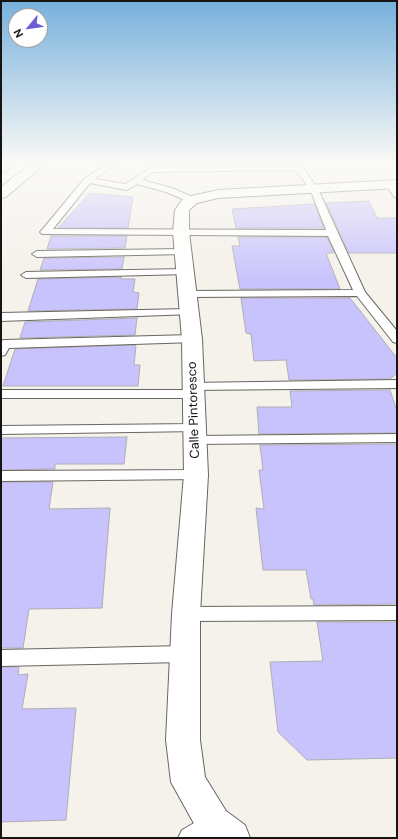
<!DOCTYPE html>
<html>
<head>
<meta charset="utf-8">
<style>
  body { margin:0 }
  #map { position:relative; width:398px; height:839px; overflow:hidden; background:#f5f1eb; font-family:"DM Sans",sans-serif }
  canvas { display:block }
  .frame { position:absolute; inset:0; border:2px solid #161513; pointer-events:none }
  .north { position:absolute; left:8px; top:8px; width:40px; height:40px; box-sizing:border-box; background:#fff; border:1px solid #a2a1a1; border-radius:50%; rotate:241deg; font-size:11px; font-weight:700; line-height:16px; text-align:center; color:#161513 }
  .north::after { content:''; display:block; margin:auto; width:14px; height:18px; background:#695ed8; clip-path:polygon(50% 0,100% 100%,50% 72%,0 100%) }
</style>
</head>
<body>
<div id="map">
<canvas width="398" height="839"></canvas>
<div class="frame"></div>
<div class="north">N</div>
</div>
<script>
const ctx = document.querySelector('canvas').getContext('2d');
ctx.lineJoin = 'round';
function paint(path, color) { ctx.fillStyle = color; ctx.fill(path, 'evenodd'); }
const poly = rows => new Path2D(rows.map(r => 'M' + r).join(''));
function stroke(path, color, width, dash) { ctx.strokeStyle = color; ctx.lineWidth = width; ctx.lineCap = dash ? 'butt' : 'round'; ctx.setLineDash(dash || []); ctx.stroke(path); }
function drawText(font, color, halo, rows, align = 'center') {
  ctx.font = font + ' "DM Sans",sans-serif'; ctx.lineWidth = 3; ctx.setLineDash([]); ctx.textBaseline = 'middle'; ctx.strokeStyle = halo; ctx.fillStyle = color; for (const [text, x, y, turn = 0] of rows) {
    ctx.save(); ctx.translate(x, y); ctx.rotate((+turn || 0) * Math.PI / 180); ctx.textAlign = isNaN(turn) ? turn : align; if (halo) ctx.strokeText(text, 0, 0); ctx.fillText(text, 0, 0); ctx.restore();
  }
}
const building = poly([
  [90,193,133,197,128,228,58,228,90,193],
  [369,201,377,218,397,218,397,253,349,253,326,203,369,201],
  [314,204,324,228,236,228,232,209,314,204],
  [51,236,127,236,125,248,47,249,51,236],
  [238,237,327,237,334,253,326,253,340,289,240,289,232,246,240,246,238,237],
  [124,257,122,269,40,270,44,258,124,257],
  [121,277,121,279,135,279,133,292,139,293,137,309,28,311,38,279,121,277],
  [241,298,350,298,397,358,397,373,390,379,289,380,286,360,254,361,251,334,246,333,241,298],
  [137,318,135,335,20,338,25,322,137,318],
  [134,345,136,346,134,365,140,365,138,386,3,386,15,349,134,345],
  [390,390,397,411,397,433,259,434,257,407,292,407,290,391,390,390],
  [127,437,124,464,55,464,55,469,1,470,1,438,127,437],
  [397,444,397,604,314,605,313,599,311,599,306,570,263,570,256,508,264,509,259,470,263,470,260,445,397,444],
  [1,482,53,482,49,509,110,508,102,608,29,609,23,648,1,648,1,482],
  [317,622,397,622,397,758,307,760,278,732,270,662,323,661,317,622],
  [1,667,19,667,18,675,28,674,22,709,76,708,66,820,1,822,1,667]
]);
paint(building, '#c9c3fd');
stroke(building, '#aeadb3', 1);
const lane = poly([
  [108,163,117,163,95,179,125,184,157,164,160,164,160,167,292,165,303,168,318,189,365,292,397,331,397,343,393,342,357,296,188,297,182,294,188,291,353,290,328,236,42,234,40,232,42,230,85,178,108,163],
  [291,170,297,172,310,189,326,230,53,229,90,183,127,190,137,184,166,192,192,203,195,202,195,198,172,188,142,180,153,172,291,170],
  [390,181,393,182,397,188,397,198,394,197,386,184,390,181],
  [183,249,188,252,187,254,37,257,32,254,37,251,183,249],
  [184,269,189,272,188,274,26,278,21,275,26,272,184,269],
  [189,309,195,312,193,314,1,321,1,313,189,309],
  [192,335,198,339,196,342,9,348,5,355,1,356,1,341,4,340,192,335],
  [397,380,397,388,193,390,198,391,200,394,198,397,193,398,1,398,1,390,193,390,188,389,186,386,188,383,397,380],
  [194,424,199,425,201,428,199,431,1,434,1,426,194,424],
  [397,434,397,442,195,444,190,443,188,440,190,437,195,436,397,434],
  [196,470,201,471,204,475,201,479,1,481,1,471,196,470],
  [397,606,397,620,186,621,179,619,177,614,179,609,186,607,397,606],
  [184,646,191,648,194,654,191,660,184,662,1,666,1,650,184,646],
  [213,812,221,816,225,824,221,832,212,838,178,838,182,830,213,812]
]);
const secondary = poly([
  [1,163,15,163,6,171,1,172,1,163],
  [32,163,46,163,6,197,1,198,1,187,32,163],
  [397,180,397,188,218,198,197,203,189,210,189,232,202,339,208,475,200,614,200,740,205,777,226,811,245,825,250,838,202,838,171,782,166,740,172,614,184,475,182,339,173,232,175,210,182,200,187,197,218,190,397,180]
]);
stroke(lane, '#6a6662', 2);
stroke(secondary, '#6a6662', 2);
paint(lane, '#fff');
paint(secondary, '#fff');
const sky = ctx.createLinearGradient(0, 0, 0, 280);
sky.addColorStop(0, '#76b0dc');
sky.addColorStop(0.58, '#faf9f6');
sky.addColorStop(1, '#faf9f600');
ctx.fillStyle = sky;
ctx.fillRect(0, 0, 398, 280);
drawText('13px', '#161513', '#fff', [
  ["Calle Pintoresco",194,410,-92]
]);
</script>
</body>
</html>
